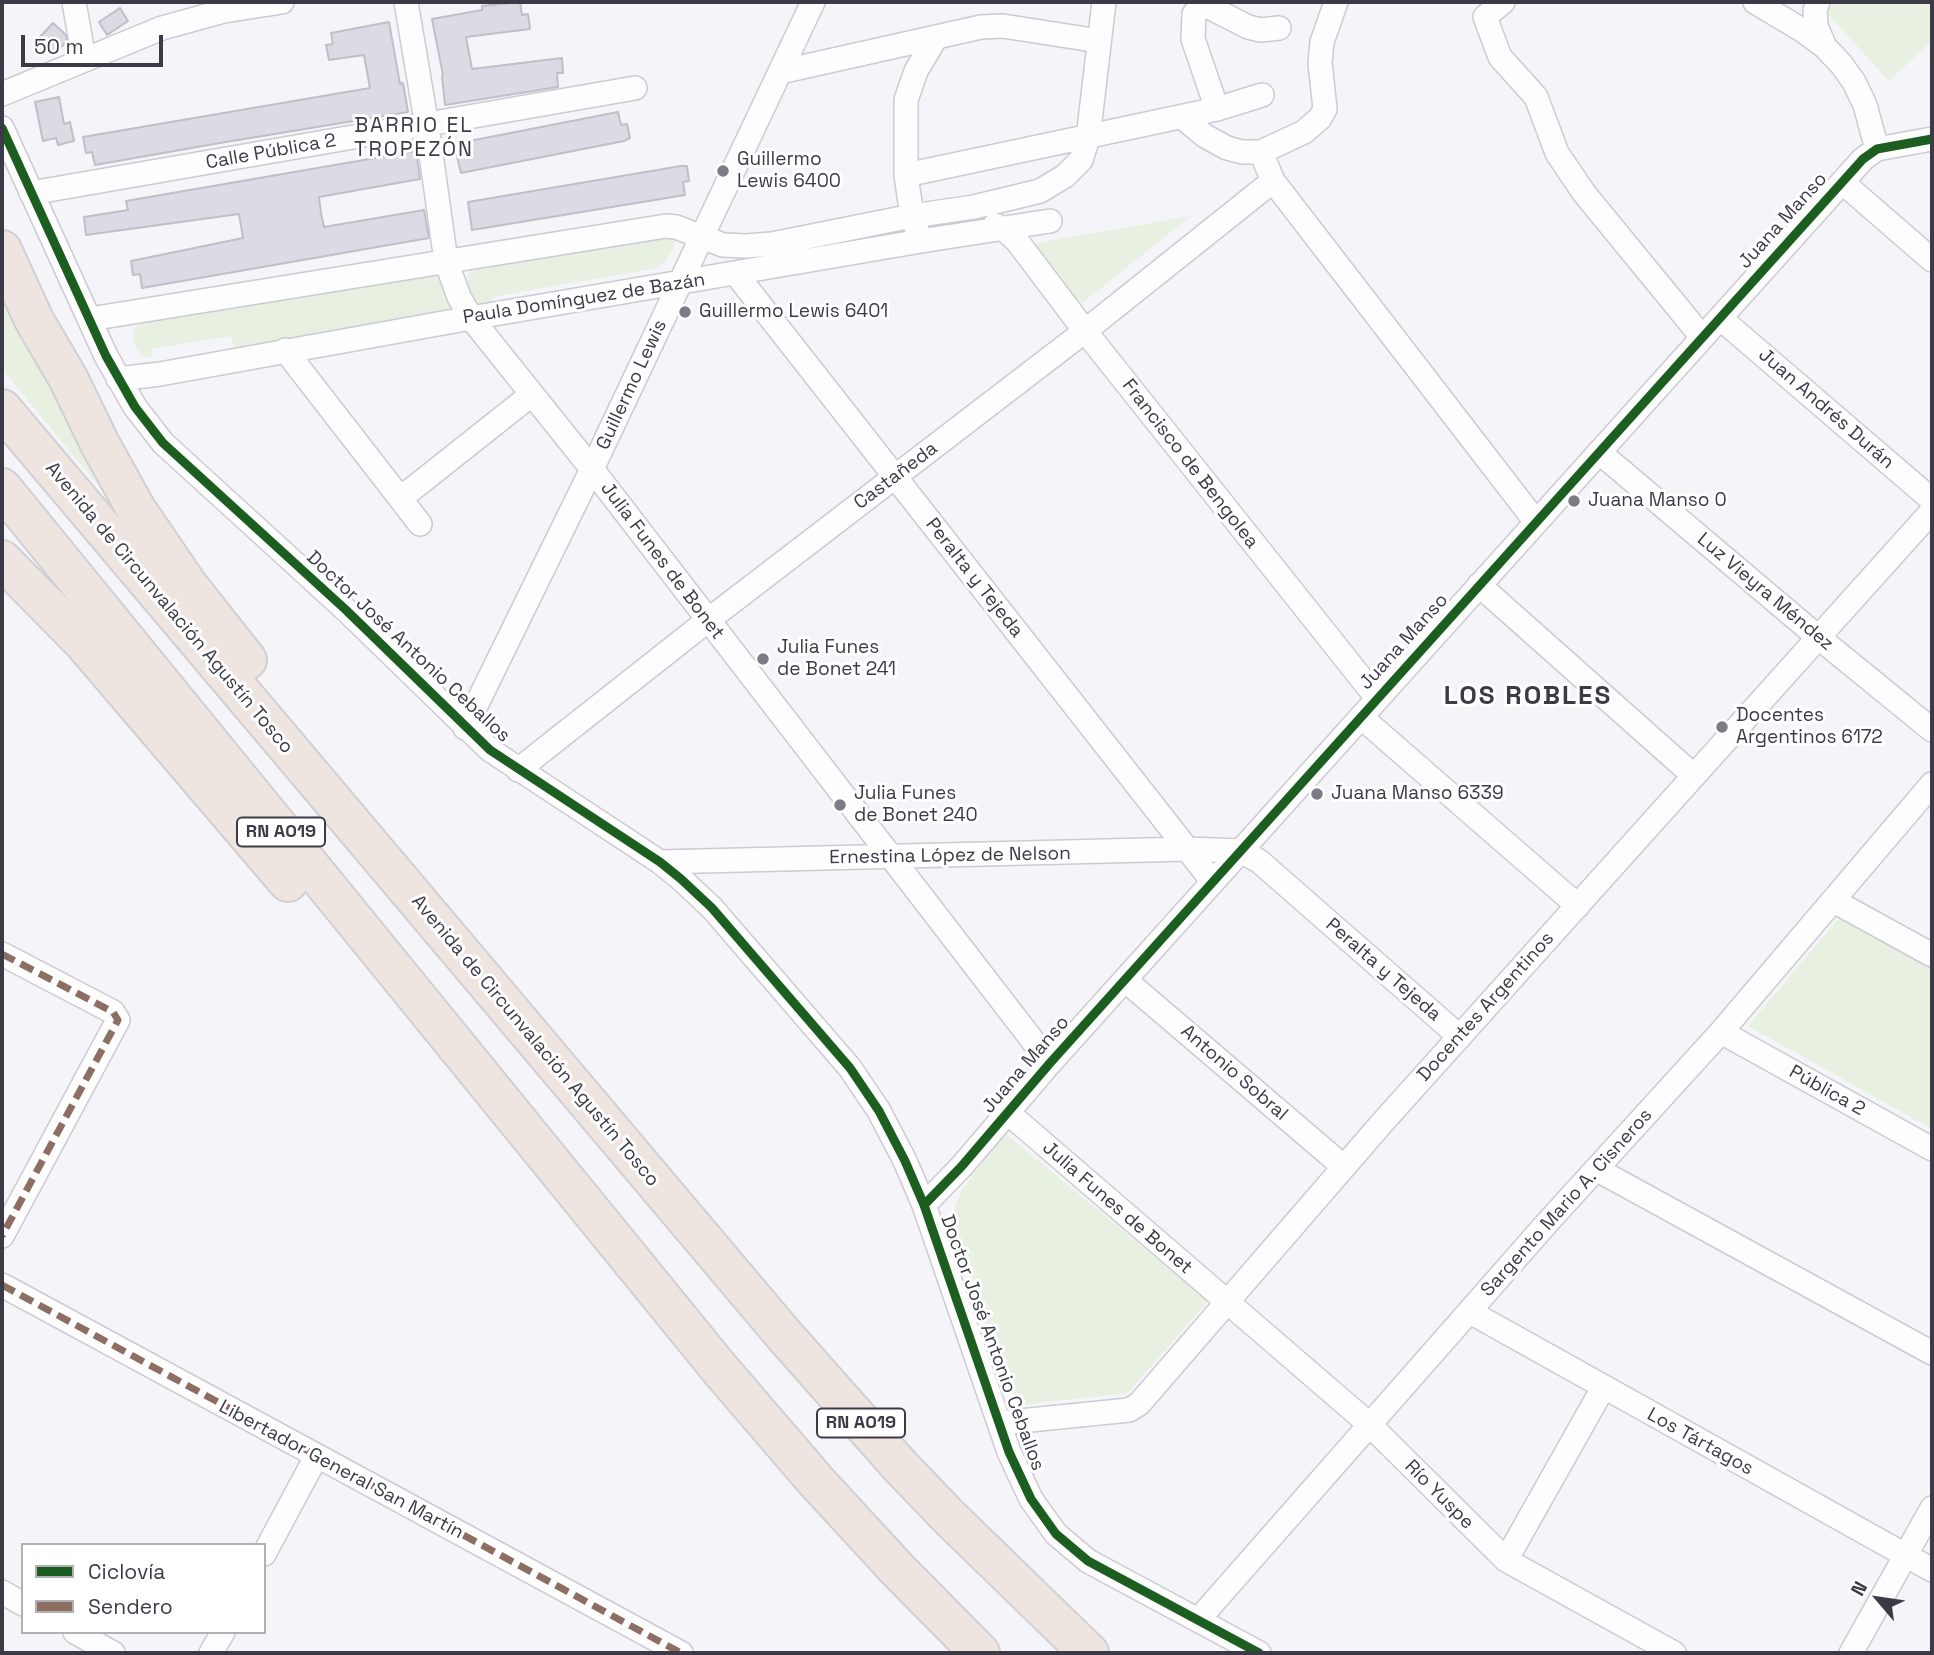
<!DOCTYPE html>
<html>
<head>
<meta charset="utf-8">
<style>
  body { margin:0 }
  #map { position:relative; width:1934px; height:1655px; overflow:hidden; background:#f5f4f8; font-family:"Space Grotesk",sans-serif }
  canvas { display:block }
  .frame { position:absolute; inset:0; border:4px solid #3c3a47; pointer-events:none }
  .legend { position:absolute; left:21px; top:1543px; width:245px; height:91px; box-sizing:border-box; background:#fff; border:2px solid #b1b0b5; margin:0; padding:9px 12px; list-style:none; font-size:21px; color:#3c3a47 }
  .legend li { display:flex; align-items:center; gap:14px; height:35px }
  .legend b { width:35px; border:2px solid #b1b0b5 }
  .north { position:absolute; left:1843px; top:1564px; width:70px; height:70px; -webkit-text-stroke:5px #fff; paint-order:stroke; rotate:299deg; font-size:19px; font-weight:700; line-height:28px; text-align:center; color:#3c3a47 }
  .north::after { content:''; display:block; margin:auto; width:24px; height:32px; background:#3c3a47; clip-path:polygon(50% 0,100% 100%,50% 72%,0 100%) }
  .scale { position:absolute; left:21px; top:35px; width:142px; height:32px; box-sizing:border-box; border:4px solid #3c3a47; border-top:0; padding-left:9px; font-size:21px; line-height:24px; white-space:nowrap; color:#3c3a47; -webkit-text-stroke:5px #fff; paint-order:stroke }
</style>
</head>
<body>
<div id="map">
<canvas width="1934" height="1655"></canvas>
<div class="frame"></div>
<ul class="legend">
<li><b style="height:9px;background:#1b5e20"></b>Ciclovía</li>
<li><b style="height:9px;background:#8d6e63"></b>Sendero</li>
</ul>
<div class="north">N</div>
<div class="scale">50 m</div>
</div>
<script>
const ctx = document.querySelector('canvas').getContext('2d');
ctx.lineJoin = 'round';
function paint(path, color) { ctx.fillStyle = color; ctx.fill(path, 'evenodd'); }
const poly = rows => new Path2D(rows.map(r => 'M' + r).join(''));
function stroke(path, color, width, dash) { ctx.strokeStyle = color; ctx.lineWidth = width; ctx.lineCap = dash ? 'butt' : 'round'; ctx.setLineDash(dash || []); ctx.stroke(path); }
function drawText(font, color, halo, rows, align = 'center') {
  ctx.font = font + ' "Space Grotesk",sans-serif'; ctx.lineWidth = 6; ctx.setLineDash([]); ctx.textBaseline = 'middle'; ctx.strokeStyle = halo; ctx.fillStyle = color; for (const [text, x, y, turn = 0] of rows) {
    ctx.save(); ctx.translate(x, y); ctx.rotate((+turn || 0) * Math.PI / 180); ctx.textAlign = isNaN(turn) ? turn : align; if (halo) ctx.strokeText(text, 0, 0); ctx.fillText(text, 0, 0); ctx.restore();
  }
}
paint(poly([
  [1835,2,1932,2,1932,41,1889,81,1825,11],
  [1191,216,1081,304,1032,244],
  [672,235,675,245,665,262,657,268,492,297,493,304,479,307,472,301,465,282,474,263],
  [426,271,443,275,456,306,452,310,235,350,231,336,151,349,153,357,144,357,136,348,133,340,133,333,138,322],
  [2,289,111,501,2,369],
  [1839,918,1932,968,1932,1129,1748,1026],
  [1005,1133,1208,1301,1128,1393,1018,1405,956,1243,954,1226,955,1208,961,1191]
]), '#e7f0e1');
const building = poly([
  [520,2,522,15,528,14,530,29,466,37,472,69,562,58,563,73,557,73,558,87,445,105,442,76,443,75,432,19,482,10,482,6,520,2],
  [120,8,128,21,107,35,99,22,120,8],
  [389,22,400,84,403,83,408,112,220,143,95,165,92,152,86,153,83,137,370,88,364,55,329,60,326,45,333,44,331,33,389,22],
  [53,23,66,35,67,41,53,55,37,40,53,23],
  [59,97,64,124,70,122,74,141,58,145,56,138,43,141,35,102,59,97],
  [618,112,621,125,627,124,630,138,624,141,461,173,454,144,618,112],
  [416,151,420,179,319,197,321,213,324,227,424,210,429,238,142,288,140,274,133,275,131,261,243,238,239,214,86,235,84,217,128,210,126,201,416,151],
  [681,166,687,166,689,181,683,182,685,195,472,230,468,202,681,166]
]);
paint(building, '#dcdae5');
stroke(building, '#c0bfc6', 2);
const minor = poly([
  [74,2,84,59],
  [406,2,427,126,446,261,459,297,471,318,592,469,1050,1063],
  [1503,2,1485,17,1500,57,1536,97,1557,153,1584,193,1702,337],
  [1755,2,1802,30,1825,47,1841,64,1854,82,1865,105,1877,149],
  [1818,2,1815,10,1816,26,1825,47],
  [780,72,981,27,1003,26,1099,41],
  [2,94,162,28,224,11,282,2],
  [1217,109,1193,39,1194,14,1201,7,1209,7,1248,27,1261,30,1279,28],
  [1182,117,1205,136,1227,148,1242,152,1261,152,1273,181,1536,522],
  [2,128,106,356,135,407,163,443,346,610,490,750,660,862,681,879,712,908,850,1068,879,1111,905,1161,924,1205,1009,1452,1031,1499,1056,1534,1088,1561,1259,1653],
  [1261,152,1304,132,1320,118,1325,109,1320,63,1322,42,1336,2],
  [906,175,1217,109,1262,95],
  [1842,182,1932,260],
  [31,193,635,88],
  [995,225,1004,229,1017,241,1085,331,1377,698],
  [917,230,912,216,906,175,906,100,916,71,935,39],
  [736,274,1213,882],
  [1720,318,1932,500],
  [90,319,666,226,676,227,723,245,746,246,772,244,912,216,974,207,1040,191,1065,176,1081,160,1088,138,1104,2],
  [285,350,420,524],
  [118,379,160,374,471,318,921,241,1050,221],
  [1599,452,1818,637,1932,730],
  [401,498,531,395],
  [1479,585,1694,776],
  [1361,717,1578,906],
  [465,728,592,469,813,2],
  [518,770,707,621,1085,331,1273,181],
  [660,862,1187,849,1240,851,1259,861,1460,1037],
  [1834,901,1932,955],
  [2,954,113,1012,118,1020,2,1236],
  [1125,980,1344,1167],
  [1721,1032,1932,1149],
  [1007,1112,1369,1424,1506,1560,1674,1653],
  [1596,1169,1932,1353],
  [924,1205,961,1167,1050,1063,1863,159,1877,149,1932,139],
  [2,1285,681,1653],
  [1470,1312,1932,1570],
  [1000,1423,1129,1410,1139,1404,1382,1123,1932,511],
  [264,1554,316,1457],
  [1506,1560,1603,1388],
  [2,1592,23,1604],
  [1198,1620,1547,1223,1721,1032,1932,784],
  [75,1632,113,1653],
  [211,1653,223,1632],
  [1851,1653,1932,1508]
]);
const motorway = poly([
  [2,250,34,320,68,378,100,444,136,509,187,584,247,660],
  [2,409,784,1335,900,1466,950,1518,1089,1653],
  [2,488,719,1368,816,1481,898,1570,980,1653],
  [2,560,84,643,288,882]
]);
stroke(minor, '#cccad2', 26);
stroke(motorway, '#d0d0d4', 42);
stroke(minor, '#fefdfe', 23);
stroke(motorway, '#eee5e0', 38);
stroke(poly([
  [2,954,113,1012,118,1020,2,1236],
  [2,1285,681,1653]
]), '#8d6e63', 7, [14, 7]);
stroke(poly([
  [2,128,106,356,135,407,163,443,346,610,490,750,660,862,681,879,712,908,850,1068,879,1111,905,1161,924,1205,1009,1452,1031,1499,1056,1534,1088,1561,1259,1653],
  [924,1205,961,1167,1050,1063,1863,159,1877,149,1932,139]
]), '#1b5e20', 9);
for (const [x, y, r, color] of [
  [723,171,7,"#7d7b85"],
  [685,312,7,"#7d7b85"],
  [1574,501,7,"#7d7b85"],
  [763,659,7,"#7d7b85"],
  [1722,727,7,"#7d7b85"],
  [1317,794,7,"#7d7b85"],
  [840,805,7,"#7d7b85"]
]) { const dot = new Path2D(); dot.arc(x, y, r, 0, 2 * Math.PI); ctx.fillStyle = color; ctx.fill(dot); stroke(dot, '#fff', 2.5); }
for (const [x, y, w] of [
  [281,832,88],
  [861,1423,88]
]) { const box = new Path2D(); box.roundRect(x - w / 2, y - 14.5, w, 29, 5); ctx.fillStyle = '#fff'; ctx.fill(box); stroke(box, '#3c3a47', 2); }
drawText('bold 18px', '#3c3a47', null, [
  ["RN A019",281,832],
  ["RN A019",861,1423]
]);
drawText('19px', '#3c3a47', '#fff', [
  ["Calle Pública 2",271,152,-10],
  ["Juana Manso",1783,221,-48],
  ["Paula Domínguez de Bazán",584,299,-9],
  ["Guillermo Lewis",632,385,-65],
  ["Juan Andrés Durán",1826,409,41],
  ["Francisco de Bengolea",1190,464,52],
  ["Castañeda",896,476,-37],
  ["Julia Funes de Bonet",662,561,53],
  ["Peralta y Tejeda",974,578,52],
  ["Luz Vieyra Méndez",1765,592,40],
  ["Avenida de Circunvalación Agustín Tosco",169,608,50],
  ["Juana Manso",1404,642,-48],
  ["Doctor José Antonio Ceballos",408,647,43],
  ["Ernestina López de Nelson",950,856,-1],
  ["Peralta y Tejeda",1383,970,41],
  ["Docentes Argentinos",1486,1007,-48],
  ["Avenida de Circunvalación Agustín Tosco",535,1041,50],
  ["Juana Manso",1026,1065,-49],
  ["Antonio Sobral",1234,1073,41],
  ["Pública 2",1827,1091,29],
  ["Sargento Mario A. Cisneros",1567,1203,-48],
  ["Julia Funes de Bonet",1117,1208,41],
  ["Doctor José Antonio Ceballos",992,1343,70],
  ["Los Tártagos",1700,1442,29],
  ["Libertador General San Martín",341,1470,28],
  ["Río Yuspe",1439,1495,45]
]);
drawText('19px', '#3c3a47', '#fff', [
  ["Guillermo",737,160],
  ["Lewis 6400",737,182],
  ["Guillermo Lewis 6401",699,312],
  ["Juana Manso 0",1588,501],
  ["Julia Funes",777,648],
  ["de Bonet 241",777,670],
  ["Docentes",1736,716],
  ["Argentinos 6172",1736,738],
  ["Julia Funes",854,794],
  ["de Bonet 240",854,816],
  ["Juana Manso 6339",1331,794]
], 'left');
ctx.letterSpacing = '2px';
drawText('21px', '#3c3a47', '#fff', [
  ["BARRIO EL",414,126],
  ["TROPEZÓN",414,150]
]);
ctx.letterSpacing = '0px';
ctx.letterSpacing = '2px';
drawText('bold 26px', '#3c3a47', '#fff', [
  ["LOS ROBLES",1528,697]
]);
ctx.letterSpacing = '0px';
</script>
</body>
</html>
